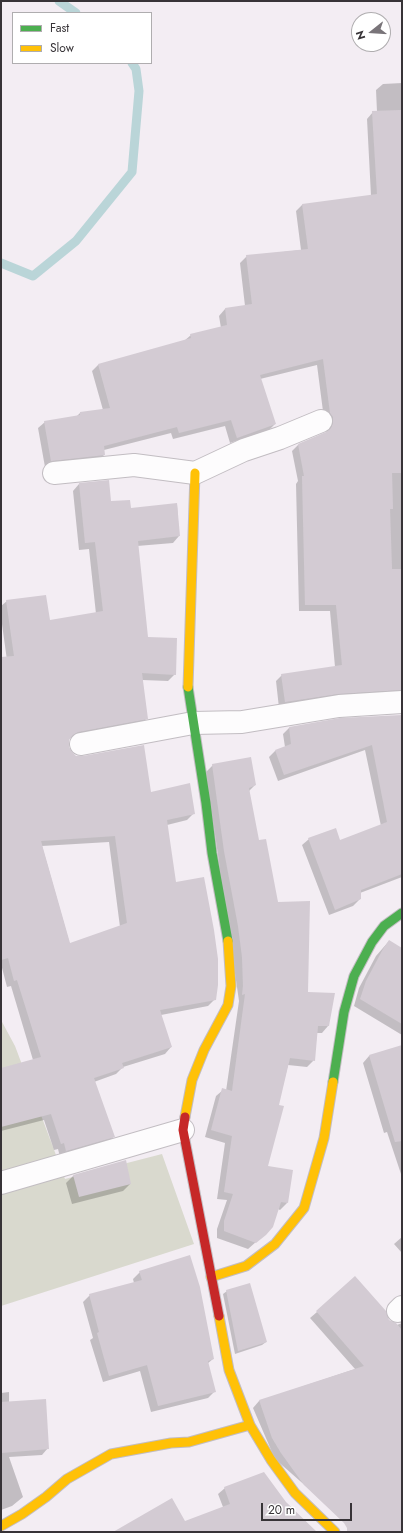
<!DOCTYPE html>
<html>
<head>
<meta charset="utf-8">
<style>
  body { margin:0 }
  #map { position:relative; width:403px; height:1533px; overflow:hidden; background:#f3edf3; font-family:Jost,sans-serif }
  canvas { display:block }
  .frame { position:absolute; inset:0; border:2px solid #373337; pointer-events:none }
  .legend { position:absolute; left:12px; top:12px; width:140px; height:52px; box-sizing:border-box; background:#fff; border:1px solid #afadaf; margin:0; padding:5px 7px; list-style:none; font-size:12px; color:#373337 }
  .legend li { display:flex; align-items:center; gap:8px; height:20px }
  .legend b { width:20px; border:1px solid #afadaf }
  .north { position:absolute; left:351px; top:12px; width:40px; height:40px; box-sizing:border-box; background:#fff; border:1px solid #afadaf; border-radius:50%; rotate:253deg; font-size:11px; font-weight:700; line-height:16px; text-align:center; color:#373337 }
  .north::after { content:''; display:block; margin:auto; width:14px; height:18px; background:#797479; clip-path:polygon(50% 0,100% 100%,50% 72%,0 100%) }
  .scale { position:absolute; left:261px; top:1503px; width:91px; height:18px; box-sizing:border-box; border:2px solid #373337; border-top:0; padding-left:5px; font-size:12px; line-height:14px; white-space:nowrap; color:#373337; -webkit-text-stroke:3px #fff; paint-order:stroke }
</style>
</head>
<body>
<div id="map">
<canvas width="403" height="1533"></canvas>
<div class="frame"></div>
<ul class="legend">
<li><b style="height:5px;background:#4caf50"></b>Fast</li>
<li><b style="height:5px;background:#ffc107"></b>Slow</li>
</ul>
<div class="north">N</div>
<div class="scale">20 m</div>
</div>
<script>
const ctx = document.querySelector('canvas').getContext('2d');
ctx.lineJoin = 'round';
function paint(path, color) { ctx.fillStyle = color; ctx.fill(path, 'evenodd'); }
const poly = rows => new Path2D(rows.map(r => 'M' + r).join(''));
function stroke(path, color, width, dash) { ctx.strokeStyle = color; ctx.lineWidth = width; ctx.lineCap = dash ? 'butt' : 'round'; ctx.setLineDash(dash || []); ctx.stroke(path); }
paint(poly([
  [1,1020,15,1046,65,1179,162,1154,194,1244,1,1306]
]), '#d9d9ce');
paint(poly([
  [402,83,402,698,279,708,276,681,282,675,335,667,330,611,299,611,296,484,298,481,292,451,298,445,326,433,327,430,327,423,324,419,317,365,260,379,275,424,269,430,230,443,225,426,173,439,171,433,104,450,104,455,98,461,45,467,38,428,45,422,76,417,80,413,103,410,92,371,98,365,184,341,191,335,221,328,219,316,225,309,245,306,240,263,247,256,301,250,296,211,302,205,371,196,367,119,373,112,377,112,376,90,383,84],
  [79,484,110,502,130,509,177,504,179,536,173,543,137,546,147,638,175,674,168,681,142,680,147,718,140,725,71,738,68,739,68,746,71,753,76,757,194,813,187,820,167,825,175,884,215,999,208,1006,161,1015,171,1047,165,1054,123,1067,116,1074,94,1082,114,1136,108,1143,60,1157,58,1149,54,1150,44,1120,1,1131,1,1069,33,1060,11,986,7,987,1,964,1,682,10,682,1,617,1,606,7,601,49,621,96,614,89,549,79,550,73,491],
  [109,842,120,927,70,945,42,846],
  [402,724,402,877,360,893,360,899,353,906,329,915,302,845,309,839,340,841,381,826,365,750,278,781,269,757,275,751,285,747,283,734,289,728],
  [213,765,255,785,249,791,258,841,307,993,328,1026,322,1033,317,1033,314,1060,307,1067,288,1065,278,1105,267,1167,292,1171,287,1203,280,1210,278,1209,265,1234,248,1249,217,1238,217,1229,227,1200,217,1199,225,1143,205,1137,216,1096,223,1090,226,1091,239,1001,206,772],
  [389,941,402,949,402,1035,354,1006,359,988,376,956],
  [402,1046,402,1177,387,1132,384,1133,363,1063,369,1056],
  [125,1161,130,1184,123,1191,72,1204,66,1183,73,1176],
  [402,1237,402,1253,394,1244],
  [140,1272,213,1359,207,1364,215,1391,208,1398,151,1412,140,1371,103,1382,90,1340,93,1338,83,1302,90,1295,134,1283,133,1279],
  [227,1291,266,1342,262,1345,235,1354,223,1294],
  [317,1312,389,1321,397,1325,402,1323,402,1530,400,1532,358,1532,275,1459,253,1408,259,1401,355,1369,310,1318],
  [9,1392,9,1403,48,1448,42,1455,9,1457,23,1497,12,1506,1,1510,1,1393],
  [225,1488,284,1501,313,1532,202,1532,223,1507,218,1494]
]), '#0003');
stroke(poly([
  [59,1,76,13],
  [1,263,33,276,76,241,132,172,139,91,136,69,132,63]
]), '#bad5d8', 9);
paint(poly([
  [402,110,402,473,392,473,393,509,390,509,392,569,402,569,402,690,338,694,285,702,281,674,342,665,336,605,305,605,302,476,304,476,298,444,326,432,331,428,333,423,333,417,330,413,323,359,260,375,276,424,237,438,231,420,179,433,177,427,104,446,105,455,51,461,44,421,80,415,80,412,110,408,98,364,191,338,190,334,227,325,225,308,252,304,246,255,308,249,302,204,377,194,372,111],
  [109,480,111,501,130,500,131,508,177,503,180,536,138,541,148,637,177,638,176,675,142,673,148,719,78,732,73,735,69,740,69,747,72,752,76,756,83,756,144,745,151,792,190,783,195,814,167,820,176,882,204,877,214,930,218,959,218,985,216,1000,160,1010,172,1047,122,1063,124,1068,94,1078,115,1137,66,1151,64,1143,61,1144,51,1114,1,1127,1,1068,41,1057,17,980,14,981,8,958,1,960,1,657,14,656,6,600,46,595,50,620,103,611,95,542,85,543,79,483],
  [115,836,127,923,70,943,41,841],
  [402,715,402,874,361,890,361,899,335,910,308,838,336,828,340,840,387,822,372,745,284,775,275,750,291,744,289,727,340,718],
  [251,757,256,785,249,788,259,840,266,839,278,902,310,901,308,992,335,993,329,1026,318,1026,315,1061,290,1058,279,1105,284,1106,268,1166,293,1170,288,1203,281,1202,273,1227,266,1235,256,1243,224,1231,224,1221,233,1194,224,1192,232,1136,211,1130,222,1088,232,1091,245,994,242,995,243,986,242,957,238,926,224,851,212,764],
  [389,940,402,948,402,1024,360,999,366,981,383,949],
  [402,1045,402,1141,395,1142,369,1055],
  [126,1160,131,1184,79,1197,73,1175],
  [190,1255,200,1287,214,1359,208,1361,216,1392,158,1406,147,1365,109,1376,97,1333,99,1332,89,1294,142,1280,139,1271],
  [355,1276,386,1311,389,1320,396,1323,402,1330,402,1532,347,1532,347,1528,344,1523,304,1485,281,1453,272,1438,259,1400,364,1366,316,1311],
  [250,1283,267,1342,238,1351,226,1290],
  [46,1399,49,1449,1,1453,1,1402],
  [264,1472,286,1502,317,1532,113,1532,172,1498,185,1521,230,1504,224,1487]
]), '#d3cbd3');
const street = poly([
  [54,473,134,465,195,473,244,450,280,438,321,421],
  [81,744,193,723,242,722,339,706,402,702],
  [1,1183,183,1130],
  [398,1311,402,1307]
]);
const fast = poly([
  [188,687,206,803,212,853,228,941],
  [333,1082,344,1012,354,976,372,942,384,926,402,913]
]);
const slow = poly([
  [188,687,195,473],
  [185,1117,192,1080,204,1050,228,1005,231,986,228,941],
  [211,1277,246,1266,275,1244,304,1208,324,1138,333,1082],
  [219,1316,229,1370,250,1425,271,1460,295,1493,335,1532],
  [1,1526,22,1514,46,1497,67,1479,111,1454,171,1443,189,1442,250,1425]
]);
const jam = poly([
  [185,1117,183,1130,219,1316]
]);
stroke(street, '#c2bdc2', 24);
stroke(fast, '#c2bdc2', 11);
stroke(slow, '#c2bdc2', 11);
stroke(jam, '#c2bdc2', 11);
stroke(street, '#fdfcfd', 22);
stroke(fast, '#4caf50', 9);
stroke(slow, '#ffc107', 9);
stroke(jam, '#c62828', 9);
</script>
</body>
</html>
